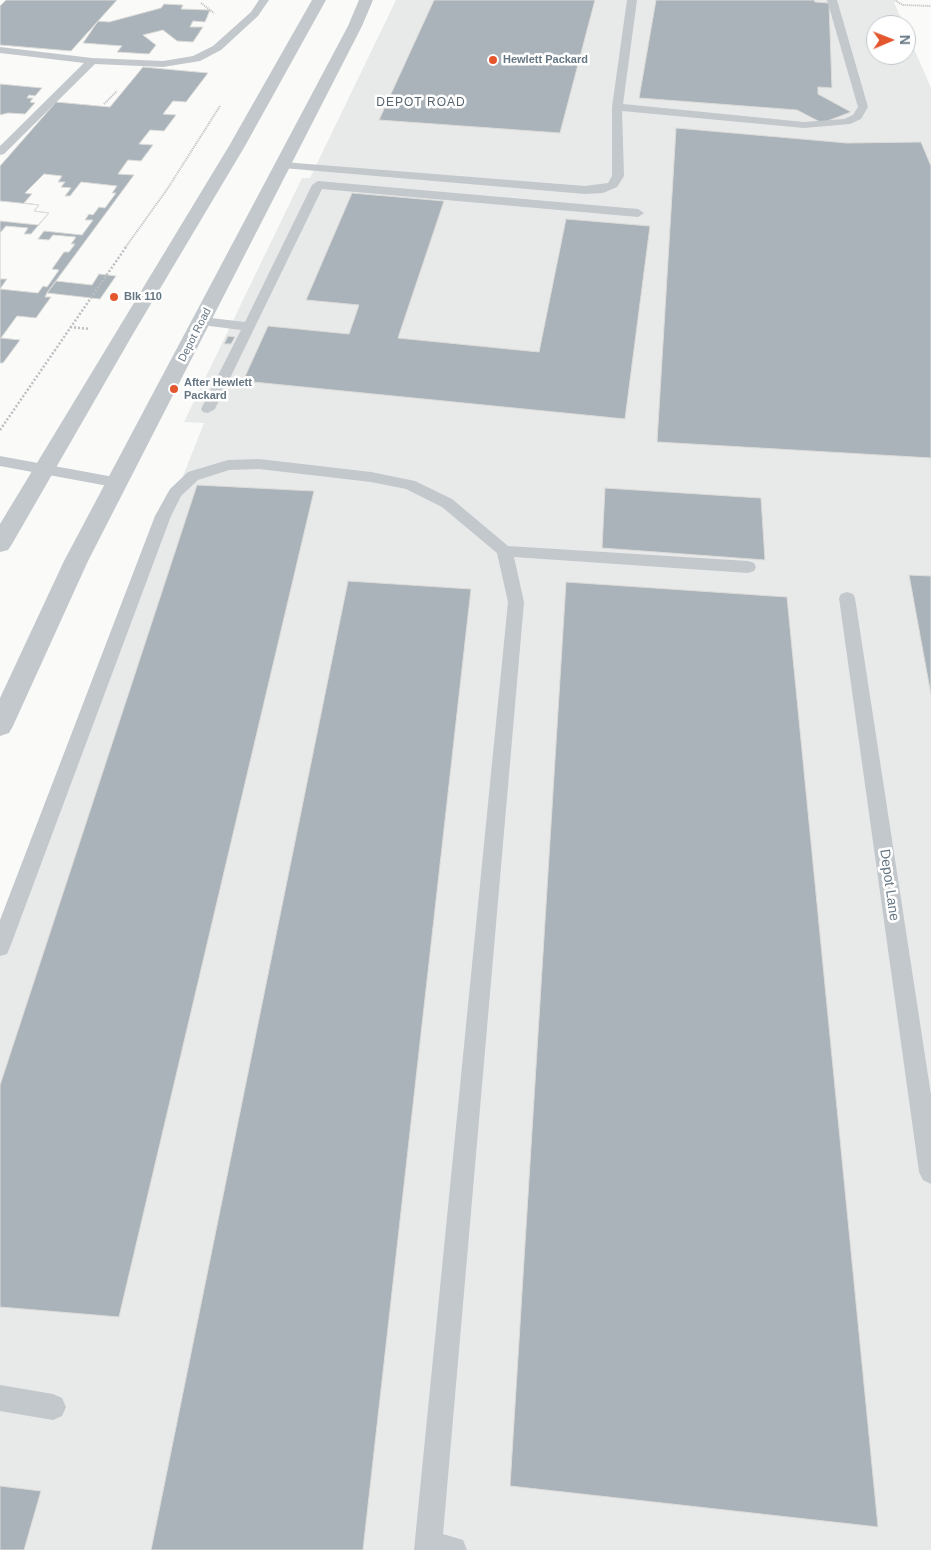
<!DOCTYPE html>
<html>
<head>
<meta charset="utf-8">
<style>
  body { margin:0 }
  #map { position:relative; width:931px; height:1550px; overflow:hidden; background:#fafaf8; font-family:Arial,sans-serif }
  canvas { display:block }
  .north { position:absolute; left:866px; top:15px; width:50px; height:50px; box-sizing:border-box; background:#fff; border:1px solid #c1c8cd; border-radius:50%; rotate:89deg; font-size:14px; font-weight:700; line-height:20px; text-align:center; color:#657683 }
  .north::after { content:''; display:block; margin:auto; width:18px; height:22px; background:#e4572e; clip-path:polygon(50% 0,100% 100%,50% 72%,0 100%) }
</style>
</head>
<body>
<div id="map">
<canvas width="931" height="1550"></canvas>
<div class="north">N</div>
</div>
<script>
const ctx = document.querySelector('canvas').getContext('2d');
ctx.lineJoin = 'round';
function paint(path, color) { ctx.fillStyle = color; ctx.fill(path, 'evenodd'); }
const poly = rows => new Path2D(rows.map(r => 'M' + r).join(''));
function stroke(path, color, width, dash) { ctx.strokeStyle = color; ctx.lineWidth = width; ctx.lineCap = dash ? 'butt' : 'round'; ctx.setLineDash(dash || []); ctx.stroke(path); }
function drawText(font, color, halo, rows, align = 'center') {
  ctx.font = font + ' Arial,sans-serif'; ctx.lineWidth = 5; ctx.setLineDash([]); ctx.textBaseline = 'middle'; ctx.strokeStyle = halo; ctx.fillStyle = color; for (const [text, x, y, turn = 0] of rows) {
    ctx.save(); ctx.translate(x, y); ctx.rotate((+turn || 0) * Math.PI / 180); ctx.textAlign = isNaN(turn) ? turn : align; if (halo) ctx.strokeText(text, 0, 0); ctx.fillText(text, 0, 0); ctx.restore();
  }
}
paint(poly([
  [396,0,893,0,904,25,876,25,876,55,906,55,906,30,931,88,931,1550,0,1550,0,939,204,423,184,422,302,178,310,178]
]), '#e8e9e9');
const building = poly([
  [6,0,117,0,71,51,0,45,0,6,6,0],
  [434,0,595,0,560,133,379,120,434,0],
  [656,0,814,0,815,2,829,3,832,88,818,87,818,94,851,112,822,123,797,110,639,98,656,0],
  [164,4,183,5,181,9,210,10,205,22,193,21,190,27,203,27,193,42,177,41,163,30,143,35,156,45,149,54,117,52,122,46,83,43,98,21,109,22,161,8,164,4],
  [143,67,208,73,186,102,173,101,163,114,176,115,164,131,150,130,139,144,153,145,141,161,128,160,118,174,134,175,47,293,45,297,51,297,36,318,17,316,1,338,20,340,3,363,0,363,0,221,38,225,49,213,34,211,39,205,0,201,0,166,56,102,110,107,143,67],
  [0,84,42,88,35,96,29,95,27,98,33,98,30,102,35,103,25,114,8,113,0,115,0,84],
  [676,128,847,143,921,142,931,166,931,458,657,442,676,128],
  [44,174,62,176,58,182,65,182,61,187,71,188,65,196,70,196,81,182,117,186,112,193,116,193,105,208,99,207,93,215,89,214,85,220,93,220,82,235,44,231,38,239,49,240,53,235,76,237,71,244,75,244,69,252,64,252,52,269,59,270,47,287,43,286,38,293,0,289,7,279,0,279,0,233,6,226,28,228,24,234,31,234,49,213,34,211,39,205,24,203,32,194,25,193,44,174],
  [352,193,444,201,398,338,539,352,566,219,650,226,625,419,243,381,268,326,349,334,359,305,306,300,352,193],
  [99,274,116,276,100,299,47,293,56,281,92,285,99,274],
  [228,336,235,337,231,344,224,344,228,336],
  [197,485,314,491,119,1317,0,1307,0,1085,197,485],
  [605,488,761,498,765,560,602,548,605,488],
  [909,575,931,576,931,695,909,575],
  [348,581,471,589,363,1550,151,1550,348,581],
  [566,582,787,597,878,1527,510,1486,566,582],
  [0,1486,41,1491,24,1550,0,1550,0,1486]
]);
paint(building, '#aab3b9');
stroke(building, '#dcdcda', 1);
stroke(poly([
  [894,0,903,5,931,6],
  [201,3,214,13],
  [104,104,117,91],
  [125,248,168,188,220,106]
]), '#bbbfc2', 2, [1, 1]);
stroke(poly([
  [70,327,90,329],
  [0,430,126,247]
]), '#bbbfc2', 2.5, [2, 2]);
paint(poly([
  [259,0,269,0,258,16,221,50,200,61,163,67,95,64,4,154,0,155,0,146,84,63,0,53,0,47,92,58,163,61,193,56,213,46,251,12,259,0],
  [627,0,637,0,623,104,804,122,844,119,853,115,858,107,827,0,837,0,868,107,861,119,850,124,804,128,622,111,624,176,617,187,603,193,585,194,283,168,277,165,283,162,585,186,608,183,612,176,612,107,627,0],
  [318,181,638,209,644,213,638,217,322,189,215,409,208,413,203,412,201,409,241,330,202,325,195,321,202,317,245,322,312,185,318,181],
  [0,456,119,478,127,483,119,488,0,466,0,456],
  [259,459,371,472,415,481,452,499,508,546,748,561,754,563,756,567,754,571,748,573,514,557,524,602,443,1534,463,1540,467,1550,414,1550,508,602,497,553,442,507,406,489,371,482,259,469,229,470,198,480,181,496,171,516,10,947,7,954,0,956,0,920,155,516,170,489,188,472,228,460,259,459],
  [847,592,853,594,855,598,931,1095,931,1184,923,1180,919,1172,839,598,841,594,847,592],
  [0,1385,53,1394,62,1398,66,1407,62,1416,53,1420,0,1411,0,1385]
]), '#c3c8cc');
paint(poly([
  [312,0,326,0,245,146,133,334,12,544,8,550,0,552,0,524,229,146,312,0],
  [359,0,373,0,362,26,88,561,13,726,9,733,0,736,0,698,64,561,348,26,359,0]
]), '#c3c8cc');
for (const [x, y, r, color] of [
  [493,60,5,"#e4572e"],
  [114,297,5,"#e4572e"],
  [174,389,5,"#e4572e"]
]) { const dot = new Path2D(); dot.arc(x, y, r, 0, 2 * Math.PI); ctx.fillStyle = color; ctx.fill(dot); stroke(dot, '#fff', 2); }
drawText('bold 11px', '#657683', '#fff', [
  ["Hewlett Packard",503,60],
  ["Blk 110",124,297],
  ["After Hewlett",184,383],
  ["Packard",184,396]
], 'left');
drawText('11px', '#657683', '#fff', [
  ["Depot Road",195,335,-63]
]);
ctx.letterSpacing = '1px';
drawText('12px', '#57646e', '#fff', [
  ["DEPOT ROAD",421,103]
]);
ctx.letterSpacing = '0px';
drawText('14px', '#657683', '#fff', [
  ["Depot Lane",889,885,82]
]);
</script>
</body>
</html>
